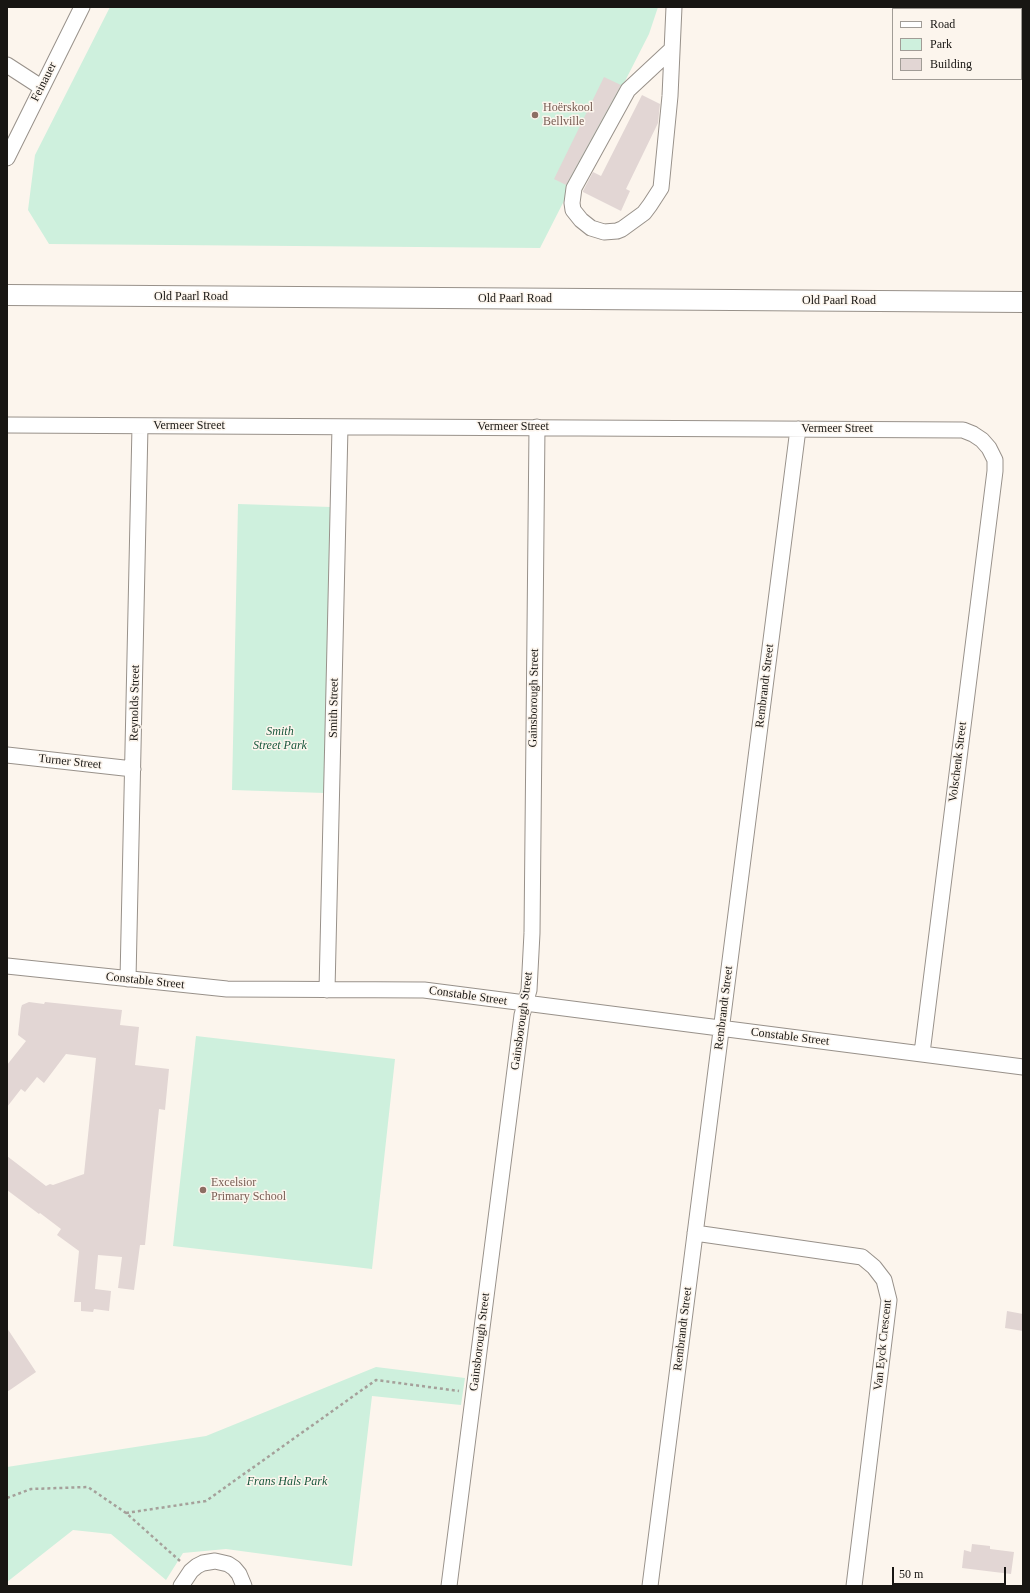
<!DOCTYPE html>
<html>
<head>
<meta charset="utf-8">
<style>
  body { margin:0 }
  #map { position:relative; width:1030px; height:1593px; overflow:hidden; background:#fcf5ed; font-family:Georgia,serif }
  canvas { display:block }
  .frame { position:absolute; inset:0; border:8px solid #181613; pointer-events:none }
  .legend { position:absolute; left:892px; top:8px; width:130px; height:72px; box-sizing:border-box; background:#fcf5ed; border:1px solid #a19c96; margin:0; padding:5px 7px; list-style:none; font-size:12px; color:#181613 }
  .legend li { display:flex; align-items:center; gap:8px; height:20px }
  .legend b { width:20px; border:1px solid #a19c96 }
  .scale { position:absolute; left:892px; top:1567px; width:114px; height:18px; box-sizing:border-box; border:2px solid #181613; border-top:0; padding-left:5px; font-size:12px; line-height:14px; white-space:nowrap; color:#181613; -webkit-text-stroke:3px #fcf5ed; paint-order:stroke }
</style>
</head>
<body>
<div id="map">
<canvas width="1030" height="1593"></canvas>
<div class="frame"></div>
<ul class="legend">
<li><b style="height:5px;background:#fff"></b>Road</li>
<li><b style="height:11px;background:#cef0dd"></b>Park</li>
<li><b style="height:11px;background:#e2d6d4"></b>Building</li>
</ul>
<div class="scale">50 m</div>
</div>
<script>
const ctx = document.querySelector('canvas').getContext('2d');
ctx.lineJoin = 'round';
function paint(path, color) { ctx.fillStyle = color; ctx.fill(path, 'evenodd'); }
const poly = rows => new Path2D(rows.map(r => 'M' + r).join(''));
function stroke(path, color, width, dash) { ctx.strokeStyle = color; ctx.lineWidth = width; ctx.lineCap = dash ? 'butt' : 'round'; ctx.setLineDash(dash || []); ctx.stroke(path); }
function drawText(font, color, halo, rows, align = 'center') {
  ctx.font = font + ' Georgia,serif'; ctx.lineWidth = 3; ctx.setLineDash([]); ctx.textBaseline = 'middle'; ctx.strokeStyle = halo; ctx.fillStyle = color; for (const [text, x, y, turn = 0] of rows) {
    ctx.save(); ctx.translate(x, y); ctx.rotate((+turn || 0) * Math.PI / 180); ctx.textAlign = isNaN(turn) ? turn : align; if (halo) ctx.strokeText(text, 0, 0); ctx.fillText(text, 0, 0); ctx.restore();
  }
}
paint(poly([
  [110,7,658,7,649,34,540,248,49,244,28,210,35,155],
  [238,504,331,507,325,793,232,790],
  [196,1036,395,1059,372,1269,173,1246],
  [376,1367,465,1378,461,1405,372,1396,352,1566,226,1549,183,1553,166,1580,111,1534,73,1530,7,1582,7,1467,206,1436]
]), '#cef0dd');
paint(poly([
  [604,77,621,85,566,185,554,179],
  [642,95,660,104,658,123,626,189,630,191,621,211,583,192,583,191,593,172,601,176],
  [29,1002,44,1004,45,1002,122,1010,120,1025,139,1027,135,1065,169,1069,165,1110,159,1109,145,1245,140,1245,134,1290,118,1288,122,1257,98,1255,95,1289,111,1291,109,1311,94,1309,93,1312,81,1311,81,1302,74,1302,79,1251,57,1235,61,1229,40,1213,39,1214,7,1190,7,1156,46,1186,50,1184,53,1185,84,1174,96,1058,66,1054,44,1083,37,1077,25,1092,21,1089,7,1107,7,1065,26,1041,18,1035,21,1008,22,1005],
  [1007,1311,1023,1314,1023,1331,1005,1328],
  [7,1328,36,1372,7,1392],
  [972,1544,990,1546,990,1549,1014,1552,1011,1574,962,1568,964,1550,971,1552]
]), '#e2d6d4');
const minor = poly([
  [672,49,628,90,574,188,572,203,573,210,581,220,591,228,604,232,617,231,622,229,644,213,650,205,661,188,670,96,674,7],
  [7,65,41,87],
  [7,158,82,7],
  [7,425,963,430,973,434,982,440,989,448,995,460,995,471,922,1053],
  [7,755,133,769],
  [7,966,227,989,424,990,1023,1067],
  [128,979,140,426],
  [327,990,340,427],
  [695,1233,862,1257,874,1267,884,1280,889,1300,854,1586],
  [181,1586,191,1571,197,1566,203,1563,215,1561,228,1564,234,1568,239,1574,244,1586],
  [449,1586,522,1015,529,990,532,933,537,427],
  [650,1586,798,429]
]);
const major = poly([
  [7,295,1023,302]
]);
stroke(minor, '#98918a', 17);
stroke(major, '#98918a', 22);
stroke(poly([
  [7,1498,31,1489,88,1487,126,1513,180,1561],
  [126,1513,206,1501,376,1380,459,1391]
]), '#a5a09a', 2.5, [3, 3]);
stroke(minor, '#fff', 15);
stroke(major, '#fff', 20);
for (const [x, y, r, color] of [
  [535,115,4,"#8d6e63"],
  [203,1190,4,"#8d6e63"]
]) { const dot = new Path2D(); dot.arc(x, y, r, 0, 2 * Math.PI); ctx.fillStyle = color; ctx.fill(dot); stroke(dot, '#fcf5ed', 1.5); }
drawText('12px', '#181613', '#fcf5ed', [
  ["Feinauer",44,82,-63],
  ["Old Paarl Road",191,297],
  ["Old Paarl Road",515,299],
  ["Old Paarl Road",839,301],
  ["Vermeer Street",189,426],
  ["Vermeer Street",513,427],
  ["Vermeer Street",837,429],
  ["Rembrandt Street",765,686,-83],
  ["Gainsborough Street",534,698,-89],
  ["Reynolds Street",135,703,-89],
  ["Smith Street",334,708,-89],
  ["Turner Street",70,762,6],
  ["Volschenk Street",958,762,-83],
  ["Constable Street",145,981,6],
  ["Constable Street",468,996,8],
  ["Rembrandt Street",724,1008,-83],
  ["Gainsborough Street",522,1021,-82],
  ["Constable Street",790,1037,7],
  ["Rembrandt Street",683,1329,-83],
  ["Gainsborough Street",480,1342,-83],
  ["Van Eyck Crescent",883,1345,-84]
]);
drawText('12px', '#785e54', '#fcf5ed', [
  ["Hoërskool",543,108],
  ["Bellville",543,122],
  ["Excelsior",211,1183],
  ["Primary School",211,1197]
], 'left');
drawText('italic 12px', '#18573c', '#fcf5ed', [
  ["Smith",280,732],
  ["Street Park",280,746],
  ["Frans Hals Park",287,1482]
]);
</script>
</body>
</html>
